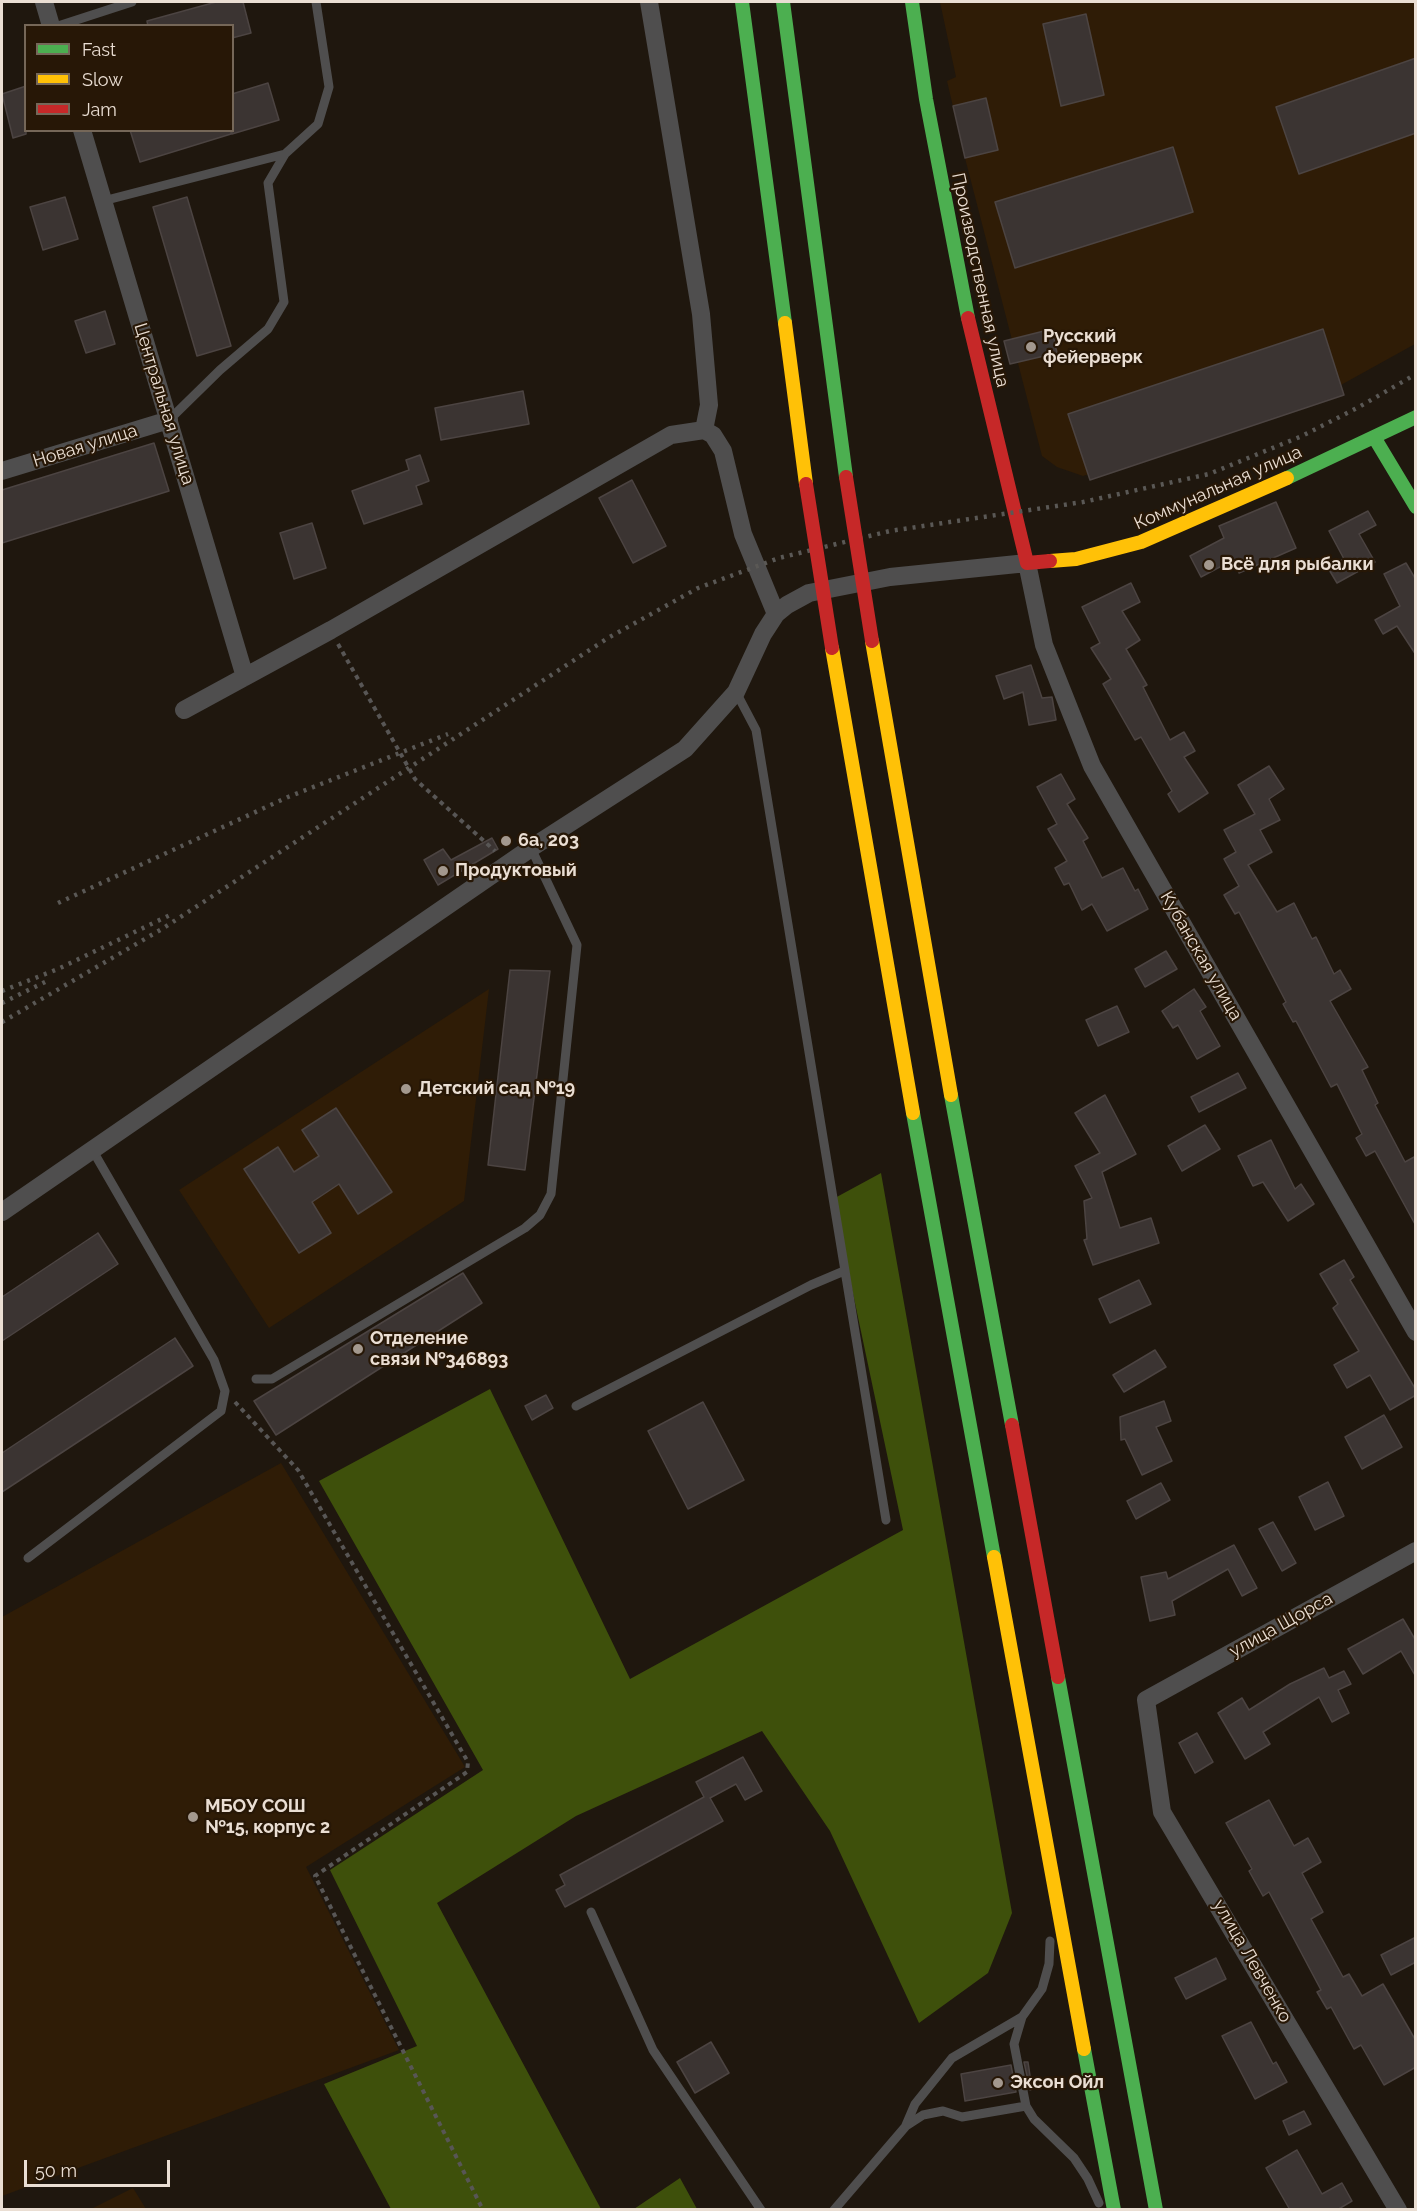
<!DOCTYPE html>
<html>
<head>
<meta charset="utf-8">
<style>
  body { margin:0 }
  #map { position:relative; width:1417px; height:2211px; overflow:hidden; background:#1f170e; font-family:Raleway,sans-serif }
  canvas { display:block }
  .frame { position:absolute; inset:0; border:3px solid #eaded3; pointer-events:none }
  .legend { position:absolute; left:24px; top:24px; width:210px; height:108px; box-sizing:border-box; background:#271706; border:2px solid #756758; margin:0; padding:8px 10px; list-style:none; font-size:18px; color:#eaded3 }
  .legend li { display:flex; align-items:center; gap:12px; height:30px }
  .legend b { width:30px; border:2px solid #756758 }
  .scale { position:absolute; left:24px; top:2160px; width:146px; height:27px; box-sizing:border-box; border:3px solid #eaded3; border-top:0; padding-left:8px; font-size:18px; line-height:21px; white-space:nowrap; color:#eaded3; -webkit-text-stroke:4px #271706; paint-order:stroke }
</style>
</head>
<body>
<div id="map">
<canvas width="1417" height="2211"></canvas>
<div class="frame"></div>
<ul class="legend">
<li><b style="height:8px;background:#4caf50"></b>Fast</li>
<li><b style="height:8px;background:#ffc107"></b>Slow</li>
<li><b style="height:8px;background:#c62828"></b>Jam</li>
</ul>
<div class="scale">50 m</div>
</div>
<script>
const ctx = document.querySelector('canvas').getContext('2d');
ctx.lineJoin = 'round';
function paint(path, color) { ctx.fillStyle = color; ctx.fill(path, 'evenodd'); }
const poly = rows => new Path2D(rows.map(r => 'M' + r).join(''));
function stroke(path, color, width, dash) { ctx.strokeStyle = color; ctx.lineWidth = width; ctx.lineCap = dash ? 'butt' : 'round'; ctx.setLineDash(dash || []); ctx.stroke(path); }
function drawText(font, color, halo, rows, align = 'center') {
  ctx.font = font + ' Raleway,sans-serif'; ctx.lineWidth = 4.5; ctx.setLineDash([]); ctx.textBaseline = 'middle'; ctx.strokeStyle = halo; ctx.fillStyle = color; for (const [text, x, y, turn = 0] of rows) {
    ctx.save(); ctx.translate(x, y); ctx.rotate((+turn || 0) * Math.PI / 180); ctx.textAlign = isNaN(turn) ? turn : align; if (halo) ctx.strokeText(text, 0, 0); ctx.fillText(text, 0, 0); ctx.restore();
  }
}
paint(poly([
  [940,2,1415,2,1415,344,1321,396,1083,476,1057,467,1042,456,965,158,947,81,956,77],
  [489,989,464,1201,269,1328,179,1190],
  [281,1463,465,1767,306,1867,399,2050,2,2196,2,1617],
  [133,2188,146,2209,91,2209]
]), '#2f1c06');
paint(poly([
  [881,1173,1012,1913,988,1973,919,2023,830,1831,762,1731,576,1816,437,1903,601,2209,391,2209,324,2084,417,2046,330,1870,483,1770,319,1481,490,1389,630,1679,903,1530,833,1199],
  [680,2178,697,2209,634,2209]
]), '#3e500b');
const building = poly([
  [216,2,243,2,251,33,232,38,232,26,148,26,147,21,216,2],
  [1086,14,1104,95,1061,106,1043,24,1086,14],
  [1416,58,1416,133,1299,174,1276,107,1416,58],
  [268,83,279,120,232,134,232,94,268,83],
  [26,86,26,134,13,138,2,94,26,86],
  [986,98,998,150,965,158,953,106,986,98],
  [130,130,231,130,231,134,140,162,130,130],
  [1173,147,1193,212,1015,268,995,202,1173,147],
  [65,197,78,239,43,250,30,207,65,197],
  [187,197,231,346,197,356,153,207,187,197],
  [105,311,115,344,86,353,75,321,105,311],
  [1052,329,1057,353,1010,364,1004,341,1052,329],
  [1323,329,1344,395,1090,480,1068,414,1323,329],
  [523,391,529,424,441,440,435,408,523,391],
  [154,443,169,491,2,543,2,490,154,443],
  [420,455,429,481,416,486,422,504,364,524,352,491,409,470,406,460,420,455],
  [632,480,666,546,633,563,599,498,632,480],
  [1276,502,1296,548,1239,573,1233,560,1201,577,1190,556,1224,538,1219,526,1276,502],
  [1368,511,1376,525,1359,534,1375,562,1337,583,1328,568,1344,559,1329,531,1368,511],
  [312,523,326,568,294,579,280,533,312,523],
  [1406,563,1416,580,1416,655,1397,626,1383,634,1375,620,1400,606,1384,574,1406,563],
  [1131,583,1140,602,1122,611,1140,640,1126,649,1147,685,1143,687,1170,740,1184,732,1195,751,1184,757,1208,793,1179,812,1168,794,1172,791,1141,737,1135,740,1103,684,1111,679,1091,648,1100,643,1082,607,1131,583],
  [1031,665,1042,698,1052,697,1056,720,1029,725,1023,692,1004,699,996,676,1031,665],
  [1269,766,1284,789,1269,799,1280,820,1260,830,1272,852,1248,865,1277,912,1294,903,1312,939,1316,937,1334,974,1340,970,1351,989,1330,1001,1368,1067,1362,1070,1378,1103,1375,1105,1405,1162,1416,1156,1416,1226,1375,1151,1366,1156,1356,1138,1362,1134,1337,1084,1331,1087,1296,1021,1293,1022,1283,1004,1286,1002,1239,912,1235,914,1224,895,1239,886,1224,859,1236,852,1224,830,1255,814,1238,785,1269,766],
  [1061,774,1075,799,1067,804,1088,838,1083,841,1102,878,1123,868,1135,891,1138,889,1148,909,1107,931,1092,904,1082,910,1069,883,1064,885,1055,868,1067,861,1048,829,1057,824,1037,787,1061,774],
  [492,838,498,849,438,885,424,860,443,849,451,860,492,838],
  [1166,951,1177,969,1145,987,1135,969,1166,951],
  [510,970,550,971,525,1170,488,1165,510,970],
  [1194,989,1206,1007,1200,1011,1220,1046,1197,1059,1178,1025,1173,1028,1162,1011,1194,989],
  [1117,1006,1129,1032,1098,1046,1086,1020,1117,1006],
  [1238,1073,1246,1088,1199,1112,1191,1097,1238,1073],
  [1105,1095,1136,1154,1102,1172,1120,1228,1151,1218,1159,1243,1093,1265,1084,1240,1087,1239,1084,1201,1092,1198,1075,1166,1100,1153,1075,1113,1105,1095],
  [336,1108,392,1192,358,1214,339,1184,312,1202,331,1233,299,1253,244,1169,278,1147,294,1172,319,1156,302,1130,336,1108],
  [1205,1125,1220,1149,1182,1171,1168,1146,1205,1125],
  [1271,1140,1295,1189,1301,1184,1314,1204,1288,1221,1263,1182,1253,1186,1238,1156,1271,1140],
  [98,1233,118,1264,2,1341,2,1297,98,1233],
  [1344,1260,1354,1277,1350,1280,1416,1390,1416,1395,1390,1410,1370,1375,1347,1388,1334,1365,1359,1351,1333,1308,1338,1304,1320,1274,1344,1260],
  [463,1273,482,1303,276,1435,254,1401,463,1273],
  [1139,1280,1151,1304,1110,1323,1099,1299,1139,1280],
  [175,1338,193,1366,2,1492,2,1453,175,1338],
  [1155,1350,1166,1367,1124,1392,1113,1375,1155,1350],
  [546,1395,553,1408,532,1420,525,1406,546,1395],
  [1164,1401,1171,1421,1156,1427,1172,1461,1142,1475,1125,1439,1121,1440,1120,1417,1164,1401],
  [703,1402,744,1480,688,1509,648,1431,703,1402],
  [1384,1415,1402,1447,1362,1469,1345,1437,1384,1415],
  [1328,1482,1344,1516,1315,1530,1299,1497,1328,1482],
  [1161,1483,1170,1500,1136,1519,1127,1501,1161,1483],
  [1273,1522,1296,1563,1282,1571,1259,1529,1273,1522],
  [1234,1545,1257,1588,1242,1596,1228,1569,1172,1601,1175,1615,1150,1621,1141,1577,1166,1572,1168,1579,1234,1545],
  [1403,1619,1416,1641,1416,1677,1401,1651,1363,1674,1348,1649,1403,1619],
  [1324,1668,1329,1678,1344,1671,1351,1684,1338,1690,1349,1713,1332,1722,1319,1697,1263,1732,1270,1744,1245,1759,1218,1713,1242,1698,1249,1710,1290,1684,1324,1668],
  [1197,1733,1213,1762,1195,1773,1179,1743,1197,1733],
  [743,1757,762,1791,745,1800,736,1784,710,1798,723,1821,565,1907,556,1890,565,1885,560,1875,704,1797,696,1782,743,1757],
  [1269,1800,1294,1846,1308,1838,1321,1862,1302,1873,1323,1912,1311,1919,1343,1977,1349,1974,1362,1996,1383,1984,1416,2041,1416,2067,1384,2085,1361,2045,1354,2049,1331,2007,1327,2009,1317,1992,1321,1990,1269,1892,1263,1896,1249,1871,1252,1869,1226,1823,1269,1800],
  [1416,1937,1416,1962,1391,1975,1381,1955,1416,1937],
  [1216,1958,1226,1979,1186,1999,1175,1978,1216,1958],
  [1251,2022,1273,2064,1276,2062,1287,2082,1255,2099,1222,2036,1251,2022],
  [711,2042,729,2073,695,2093,677,2062,711,2042],
  [1024,2062,1028,2062,1032,2089,1030,2090,1024,2062],
  [1011,2065,1016,2092,965,2101,961,2074,1011,2065],
  [1304,2111,1311,2124,1289,2135,1283,2121,1304,2111],
  [1297,2150,1322,2194,1342,2183,1352,2201,1337,2210,1290,2210,1266,2168,1297,2150]
]);
paint(building, '#3b3432');
stroke(building, '#4c4442', 1.5);
stroke(poly([
  [338,644,415,779,495,851],
  [235,1402,298,1470,468,1762,467,1772,315,1876,483,2210]
]), '#585655', 4, [4.5, 4.5]);
stroke(poly([
  [58,26,132,2],
  [103,201,285,154],
  [169,420,220,370,268,329,284,302,268,183,285,154,318,124,329,87,316,2],
  [736,692,756,730,886,1520],
  [256,1379,272,1379,525,1228,540,1215,551,1194,577,945,531,848],
  [576,1406,811,1285,844,1271],
  [28,1558,221,1411,225,1391,214,1360,93,1151],
  [591,1912,653,2050,761,2210],
  [1050,1941,1049,1964,1042,1989,1022,2017,1014,2044,1026,2106,1034,2119,1074,2158,1088,2179,1099,2203],
  [906,2125,915,2104,952,2058,1022,2017],
  [834,2210,906,2126,923,2115,943,2111,962,2117,1026,2106]
]), '#4f4e4e', 9);
stroke(poly([
  [44,2,51,26],
  [649,2,701,314,709,405,704,430,713,435,723,451,743,534,776,614],
  [82,130,245,677],
  [2,471,169,420],
  [184,710,331,630,671,435,704,430],
  [2,1212,531,848,685,749,736,692,763,634,776,614,787,605,809,593,890,577,1027,563,1044,645,1092,766,1416,1332],
  [1398,2210,1162,1812,1146,1700,1416,1551]
]), '#4f4e4e', 18);
stroke(poly([
  [742,2,785,323],
  [783,2,846,477],
  [912,2,926,99,968,318],
  [1374,437,1416,507],
  [1287,478,1416,417],
  [951,1095,1012,1425],
  [913,1113,994,1557],
  [1058,1677,1156,2210],
  [1084,2049,1114,2210]
]), '#4caf50', 14);
stroke(poly([
  [785,323,806,484],
  [1050,561,1076,559,1141,542,1287,478],
  [872,641,951,1095],
  [832,648,913,1113],
  [994,1557,1084,2049]
]), '#ffc107', 14);
stroke(poly([
  [968,318,1027,563,1050,561],
  [1012,1425,1058,1677]
]), '#c62828', 14);
stroke(poly([
  [58,903,288,797,448,734],
  [2,991,58,969,170,915],
  [2,1003,47,981],
  [2,1022,162,929,608,638,698,588,779,558,890,531,1083,502,1209,474,1302,436,1359,407,1416,374]
]), '#5a5855', 4.5, [3, 6]);
stroke(poly([
  [846,477,872,641],
  [806,484,832,648]
]), '#c62828', 14);
for (const [x, y, r, color] of [
  [1031,347,6,"#a3988e"],
  [1209,565,6,"#a3988e"],
  [506,841,6,"#a3988e"],
  [443,871,6,"#a3988e"],
  [406,1089,6,"#a3988e"],
  [358,1349,6,"#a3988e"],
  [193,1817,6,"#a3988e"],
  [998,2083,6,"#a3988e"]
]) { const dot = new Path2D(); dot.arc(x, y, r, 0, 2 * Math.PI); ctx.fillStyle = color; ctx.fill(dot); stroke(dot, '#271706', 2); }
drawText('18px', '#eaded3', '#271706', [
  ["Производственная улица",980,280,78],
  ["Центральная улица",164,404,73],
  ["Новая улица",85,446,-17],
  ["Коммунальная улица",1218,488,-24],
  ["Кубанская улица",1201,956,60],
  ["улица Щорса",1281,1625,-29],
  ["улица Левченко",1252,1961,60]
]);
drawText('bold 18px', '#eaded3', '#271706', [
  ["Русский",1043,337],
  ["фейерверк",1043,358],
  ["Всё для рыбалки",1221,565],
  ["6a, 203",518,841],
  ["Продуктовый",455,871],
  ["Детский сад №19",418,1089],
  ["Отделение",370,1339],
  ["связи №346893",370,1360],
  ["МБОУ СОШ",205,1807],
  ["№15, корпус 2",205,1828],
  ["Эксон Ойл",1010,2083]
], 'left');
</script>
</body>
</html>
